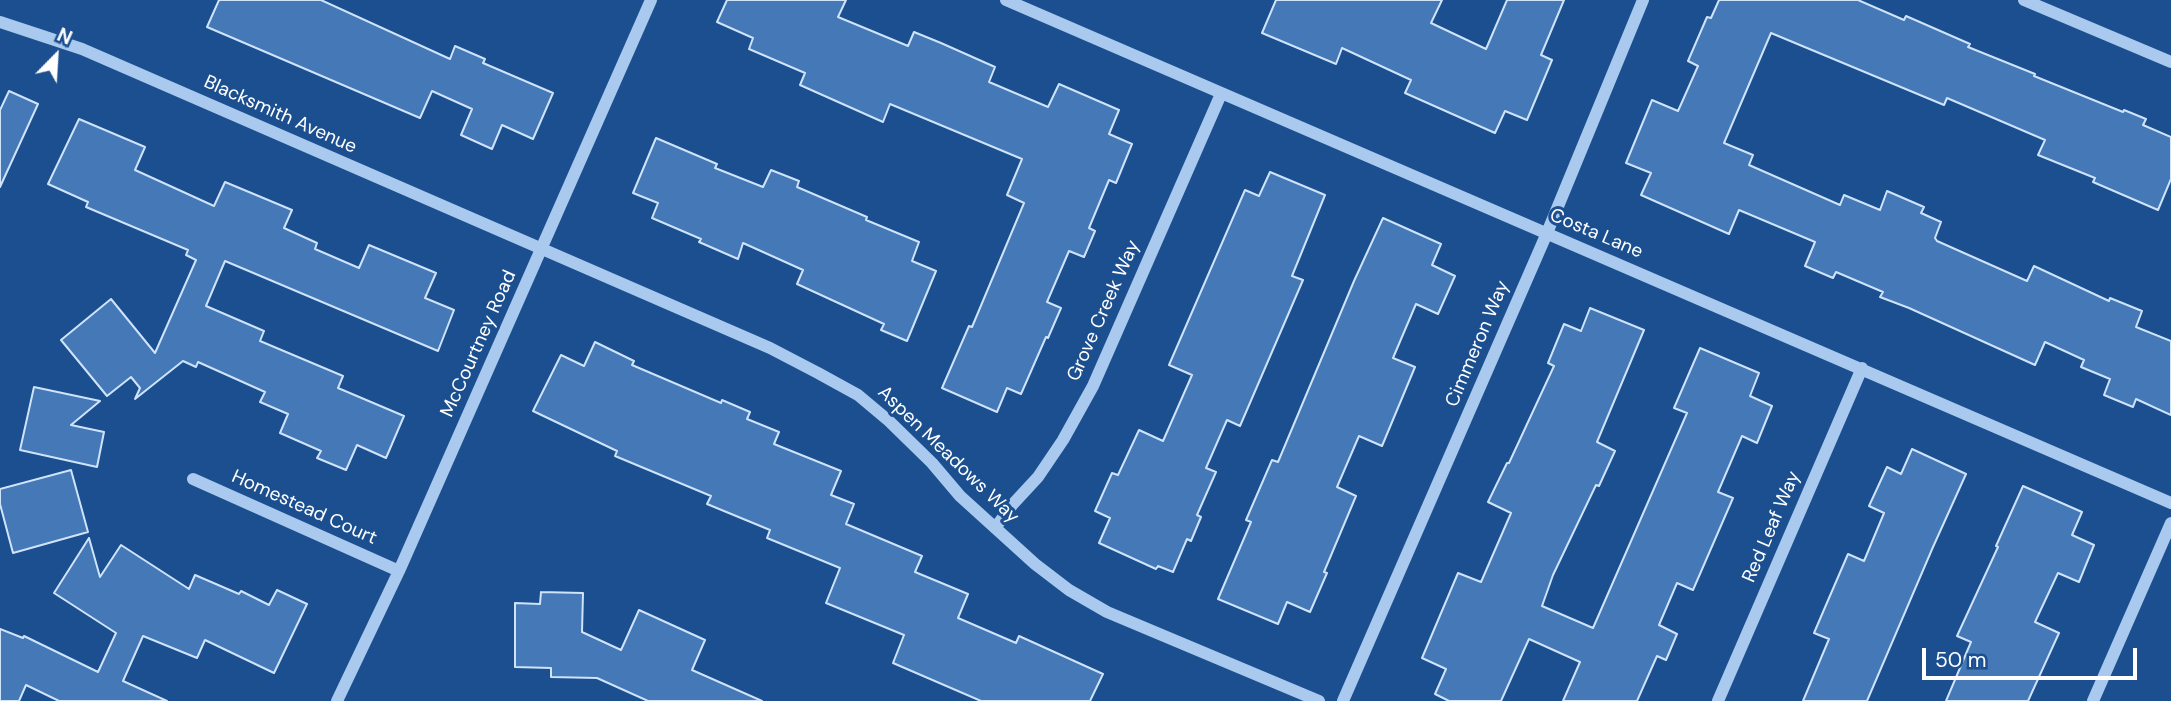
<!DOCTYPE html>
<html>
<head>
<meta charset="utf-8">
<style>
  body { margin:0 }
  #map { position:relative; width:2171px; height:701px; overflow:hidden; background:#1b4f8f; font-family:"DM Sans",sans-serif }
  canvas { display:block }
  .north { position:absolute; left:21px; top:21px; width:70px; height:70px; -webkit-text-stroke:5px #1b4f8f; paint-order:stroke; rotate:24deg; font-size:19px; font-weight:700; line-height:28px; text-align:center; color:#fff }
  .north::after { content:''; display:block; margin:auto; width:24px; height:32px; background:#fff; clip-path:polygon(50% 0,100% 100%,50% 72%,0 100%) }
  .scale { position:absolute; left:1922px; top:648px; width:215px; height:32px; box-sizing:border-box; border:4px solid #fff; border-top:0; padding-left:9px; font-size:21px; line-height:24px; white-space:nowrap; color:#fff; -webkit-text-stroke:5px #1b4f8f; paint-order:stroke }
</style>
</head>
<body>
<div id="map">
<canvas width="2171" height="701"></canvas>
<div class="north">N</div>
<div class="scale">50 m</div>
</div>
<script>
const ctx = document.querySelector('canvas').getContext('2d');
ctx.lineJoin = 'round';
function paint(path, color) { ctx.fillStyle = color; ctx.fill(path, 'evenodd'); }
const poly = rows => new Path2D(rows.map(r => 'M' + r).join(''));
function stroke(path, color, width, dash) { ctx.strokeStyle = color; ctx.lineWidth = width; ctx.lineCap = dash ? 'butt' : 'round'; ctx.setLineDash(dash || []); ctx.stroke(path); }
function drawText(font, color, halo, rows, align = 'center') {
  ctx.font = font + ' "DM Sans",sans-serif'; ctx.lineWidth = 6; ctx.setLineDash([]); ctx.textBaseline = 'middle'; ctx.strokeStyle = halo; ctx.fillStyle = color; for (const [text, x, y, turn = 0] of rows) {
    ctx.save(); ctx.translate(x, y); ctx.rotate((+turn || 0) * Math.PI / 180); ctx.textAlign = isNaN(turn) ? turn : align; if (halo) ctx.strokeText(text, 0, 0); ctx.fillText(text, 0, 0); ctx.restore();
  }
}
const building = poly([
  [219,0,321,0,450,59,455,46,485,59,483,63,553,93,533,139,502,125,492,149,461,135,472,109,432,91,420,118,207,27,219,0],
  [727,0,846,0,838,17,908,46,914,32,941,43,995,67,989,82,1048,107,1059,84,1119,110,1109,134,1132,144,1116,183,1109,180,1089,228,1095,231,1084,257,1069,251,1047,302,1061,308,1048,338,1046,337,1021,394,1007,388,997,412,942,388,969,326,972,327,1024,203,1007,195,1022,159,890,104,883,122,800,85,805,73,749,49,753,38,717,22,727,0],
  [1276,0,1442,0,1431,23,1486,49,1507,0,1564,0,1541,55,1552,60,1527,120,1505,111,1495,133,1405,93,1411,80,1342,48,1336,64,1262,33,1276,0],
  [1719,0,1858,0,1904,20,1906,16,1970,44,1968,47,2035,74,2034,76,2123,112,2124,110,2146,119,2143,125,2171,137,2171,179,2158,210,2093,182,2095,178,2038,155,2045,140,1947,98,1944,105,1771,33,1724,143,1753,155,1749,165,1840,205,1844,195,1880,210,1887,191,1924,207,1921,213,1941,222,1935,238,1937,241,2027,281,2034,266,2109,301,2110,298,2142,311,2136,327,2171,341,2171,415,2136,399,2133,407,2104,395,2110,379,2081,367,2084,360,2045,342,2035,365,1909,308,1880,297,1883,292,1836,272,1833,278,1805,266,1815,242,1739,210,1729,234,1641,195,1651,173,1626,163,1652,100,1678,111,1698,66,1688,61,1707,17,1711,18,1719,0],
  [9,91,38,104,0,187,0,110,9,91],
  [79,119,145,147,135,170,214,206,225,182,292,210,284,228,317,243,315,249,359,268,369,245,436,273,425,298,454,310,438,351,225,261,206,306,264,331,260,341,343,376,338,388,404,416,386,458,357,445,346,470,317,458,321,451,280,433,288,414,260,402,265,392,198,362,196,367,183,361,135,399,140,388,131,377,107,396,61,340,111,299,155,353,196,260,186,255,188,250,86,207,88,202,48,184,79,119],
  [656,138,717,164,715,168,763,187,771,170,799,181,797,187,867,217,866,220,919,242,912,261,936,271,907,341,881,330,884,324,797,284,803,270,743,243,738,259,699,242,701,239,652,218,658,203,633,193,656,138],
  [1270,172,1325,195,1292,276,1303,280,1240,426,1227,420,1206,468,1216,472,1197,515,1201,517,1191,541,1187,539,1173,572,1158,566,1156,569,1099,543,1110,518,1095,511,1112,473,1118,475,1139,430,1163,441,1192,375,1169,365,1245,190,1259,196,1270,172],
  [1383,218,1441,244,1432,265,1455,276,1438,314,1416,304,1393,358,1415,367,1382,446,1359,436,1337,487,1356,496,1324,572,1327,573,1310,612,1287,602,1278,624,1218,599,1251,522,1246,520,1272,460,1278,462,1354,281,1383,218],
  [1590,308,1644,330,1597,442,1615,451,1599,486,1596,485,1553,575,1542,606,1593,628,1687,413,1674,408,1700,348,1759,373,1750,396,1772,406,1757,443,1742,436,1718,492,1733,498,1693,590,1677,583,1659,625,1677,634,1666,660,1657,656,1637,701,1563,701,1580,662,1529,639,1501,701,1449,701,1435,694,1446,669,1422,658,1458,573,1481,582,1511,513,1488,502,1507,463,1509,463,1554,366,1548,363,1564,324,1581,331,1590,308],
  [595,342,634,361,632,365,721,403,722,400,750,412,747,419,779,432,774,444,841,471,831,495,854,504,846,524,922,556,915,572,968,594,958,618,1016,643,1019,636,1103,674,1090,701,981,701,893,663,904,635,826,603,840,568,767,538,770,530,707,504,711,496,615,456,617,451,533,411,561,355,584,366,595,342],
  [34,387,100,401,71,425,104,432,97,467,20,450,34,387],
  [1912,449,1966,474,1933,547,1867,701,1803,701,1829,639,1814,633,1826,605,1848,554,1864,561,1884,513,1869,506,1887,467,1901,474,1912,449],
  [71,470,88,532,13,553,0,504,0,489,71,470],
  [2023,486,2082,512,2072,535,2094,545,2079,582,2058,573,2035,622,2059,633,2028,701,1946,701,1971,642,1957,636,1998,547,1996,546,2023,486],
  [89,538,100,577,121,545,189,589,195,575,239,594,241,591,269,605,277,590,307,604,274,673,205,640,197,658,143,636,123,681,167,701,59,701,26,685,19,701,0,701,0,629,23,638,24,636,98,672,116,633,54,593,89,538],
  [541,592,583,593,582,632,621,650,639,610,705,640,692,670,762,701,648,701,597,678,551,677,551,668,515,667,515,603,540,604,541,592]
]);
paint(building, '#4478b7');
stroke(building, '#cfe3fa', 2);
stroke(poly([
  [1006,0,2171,503],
  [2024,0,2171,62],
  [0,22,82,49,770,348,818,373,858,395,889,421,932,463,960,496,1035,564,1069,590,1107,612,1319,701],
  [193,479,399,571],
  [995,528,1013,504,1038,477,1063,440,1093,386,1221,94],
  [337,701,399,571,651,0],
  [1343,701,1547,233,1643,0],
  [1718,701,1862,368],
  [2093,701,2171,523]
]), '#a9c9ee', 12);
drawText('19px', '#fff', '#1b4f8f', [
  ["Blacksmith Avenue",280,115,24],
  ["Costa Lane",1596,234,23],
  ["Grove Creek Way",1104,311,-66],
  ["McCourtney Road",479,344,-66],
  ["Cimmeron Way",1478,344,-67],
  ["Aspen Meadows Way",948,455,44],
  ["Homestead Court",304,508,24],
  ["Red Leaf Way",1772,527,-67]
]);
</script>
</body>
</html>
